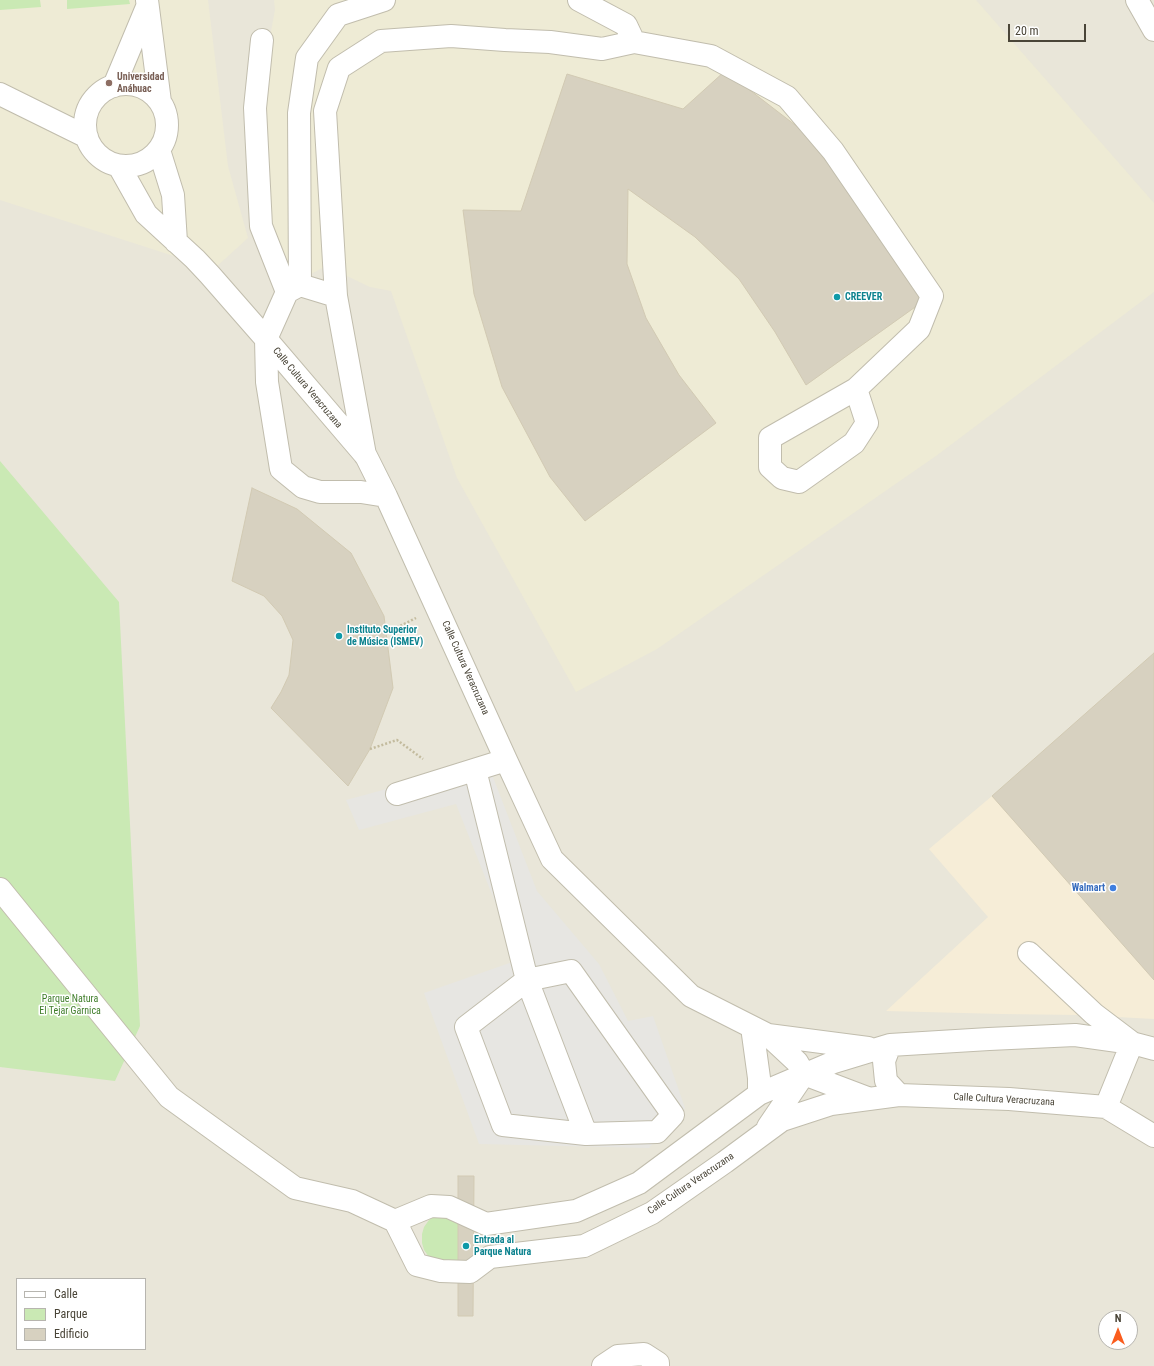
<!DOCTYPE html>
<html>
<head>
<meta charset="utf-8">
<style>
  body { margin:0 }
  #map { position:relative; width:1154px; height:1366px; overflow:hidden; background:#f5f4eb; font-family:"Roboto Condensed",sans-serif }
  canvas { display:block }
  .legend { position:absolute; left:16px; top:1278px; width:130px; height:72px; box-sizing:border-box; background:#fff; border:1px solid #b7b5af; margin:0; padding:5px 7px; list-style:none; font-size:12px; color:#4a4538 }
  .legend li { display:flex; align-items:center; gap:8px; height:20px }
  .legend b { width:20px; border:1px solid #b7b5af }
  .north { position:absolute; left:1098px; top:1310px; width:40px; height:40px; box-sizing:border-box; background:#fff; border:1px solid #b7b5af; border-radius:50%; rotate:0deg; font-size:11px; font-weight:700; line-height:16px; text-align:center; color:#4a4538 }
  .north::after { content:''; display:block; margin:auto; width:14px; height:18px; background:#fa5c1d; clip-path:polygon(50% 0,100% 100%,50% 72%,0 100%) }
  .scale { position:absolute; left:1008px; top:24px; width:78px; height:18px; box-sizing:border-box; border:2px solid #4a4538; border-top:0; padding-left:5px; font-size:12px; line-height:14px; white-space:nowrap; color:#4a4538; -webkit-text-stroke:3px #fff; paint-order:stroke }
</style>
</head>
<body>
<div id="map">
<canvas width="1154" height="1366"></canvas>
<ul class="legend">
<li><b style="height:5px;background:#fff"></b>Calle</li>
<li><b style="height:11px;background:#cae9b4"></b>Parque</li>
<li><b style="height:11px;background:#d7d1c0"></b>Edificio</li>
</ul>
<div class="north">N</div>
<div class="scale">20 m</div>
</div>
<script>
const ctx = document.querySelector('canvas').getContext('2d');
ctx.lineJoin = 'round';
function paint(path, color) { ctx.fillStyle = color; ctx.fill(path, 'evenodd'); }
const poly = rows => new Path2D(rows.map(r => 'M' + r).join(''));
function stroke(path, color, width, dash) { ctx.strokeStyle = color; ctx.lineWidth = width; ctx.lineCap = dash ? 'butt' : 'round'; ctx.setLineDash(dash || []); ctx.stroke(path); }
function drawText(font, color, halo, rows, align = 'center') {
  ctx.font = font + ' "Roboto Condensed",sans-serif'; ctx.lineWidth = 3; ctx.setLineDash([]); ctx.textBaseline = 'middle'; ctx.strokeStyle = halo; ctx.fillStyle = color; for (const [text, x, y, turn = 0] of rows) {
    ctx.save(); ctx.translate(x, y); ctx.rotate((+turn || 0) * Math.PI / 180); ctx.textAlign = isNaN(turn) ? turn : align; if (halo) ctx.strokeText(text, 0, 0); ctx.fillText(text, 0, 0); ctx.restore();
  }
}
paint(poly([
  [0,0,1154,0,1154,1366,0,1366],
  [17,1279,145,1279,145,1349,17,1349],
  [1106,1318,1130,1318,1130,1342,1106,1342]
]), '#e9e6d9');
paint(poly([
  [992,796,1154,980,1154,1019,1080,1015,1002,1014,886,1011,988,917,929,849]
]), '#f6edd7');
paint(poly([
  [0,0,208,0,228,166,248,238,214,269,0,200],
  [274,0,976,0,1154,203,1154,292,936,456,657,649,576,692,457,478,391,291,370,287,326,266,300,280,253,236,259,95,275,10]
]), '#eeebd5');
paint(poly([
  [0,0,40,0,41,7,0,10],
  [67,0,129,0,130,4,67,9],
  [0,461,119,602,140,1026,115,1081,0,1067],
  [436,1215,461,1217,460,1260,452,1263,429,1257,424,1250,422,1243,422,1234,424,1227,429,1220]
]), '#cae9b4');
paint(poly([
  [486,759,537,891,599,964,628,1021,653,1016,685,1108,649,1148,479,1144,424,993,518,960,456,804,359,830,346,800,442,774]
]), '#e7e6e2');
const building = poly([
  [725,71,799,128,855,196,925,300,806,385,775,332,739,279,695,237,628,189,627,264,646,318,679,375,716,423,585,521,550,477,502,387,474,294,463,210,521,211,567,74,683,109,725,71],
  [252,488,297,509,351,553,384,616,393,688,370,749,348,786,271,708,281,692,289,675,293,640,282,616,264,596,232,581,252,488],
  [1154,653,1154,980,992,796,1154,653],
  [458,1176,474,1176,473,1316,458,1316,458,1176]
]);
paint(building, '#d7d1c0');
stroke(building, '#d2cab3', 1);
const minor = poly([
  [147,0,160,102],
  [579,0,626,25,634,42],
  [1137,0,1154,30],
  [262,40,255,108,261,226,287,292],
  '85 125a41 41 0 1 1 82 0a41 41 0 1 1-82 0Z',
  [114,86,147,7],
  [0,94,87,137],
  [159,150,173,195,176,242],
  [119,166,146,214,195,259,210,275,266,339,366,456,386,496,506,760,552,859,691,996,768,1035,797,1062,804,1074,870,1099],
  [300,285,299,113,307,58,338,15,384,0],
  [336,296,325,111,339,68,381,41,451,36,505,40,550,42,602,49,634,42,711,56,787,97,833,151,932,296,919,329,856,389,770,438,770,467,782,478,799,482,854,443,867,423,856,389],
  [365,455,336,296,300,285,287,292,266,339,267,382,281,469,303,487,320,492,361,492,386,496],
  [475,770,527,980,571,971,673,1115,657,1132,586,1134,503,1125,466,1027,527,980,586,1134],
  [397,794,506,760],
  [0,889,169,1097,295,1188,352,1201,395,1221],
  [1029,953,1094,1014,1131,1042],
  [752,1027,759,1078,759,1094],
  [768,1035,868,1048],
  [890,1045,884,1061,886,1081,899,1095],
  [1106,1107,1132,1043],
  [768,1127,804,1074],
  [395,1221,417,1265,441,1271,470,1272,490,1257,584,1246,652,1213,725,1162,782,1120,831,1104,899,1095,1009,1099,1106,1107,1154,1136],
  [395,1221,431,1206,449,1207,486,1224,576,1211,639,1183,759,1094,834,1062,890,1045,989,1039,1075,1035,1132,1043,1154,1049],
  [603,1366,618,1356,644,1354,658,1363,658,1366]
]);
stroke(minor, '#c1bdad', 24);
stroke(poly([
  [386,633,416,618],
  [370,749,397,740,423,759]
]), '#c3bb9e', 2.5, [2, 2]);
stroke(minor, '#fff', 22);
for (const [x, y, r, color] of [
  [109,83,4,"#8d6e63"],
  [837,297,4,"#0f9aa8"],
  [339,636,4,"#0f9aa8"],
  [1113,888,4,"#3f7fe0"],
  [466,1246,4,"#0f9aa8"]
]) { const dot = new Path2D(); dot.arc(x, y, r, 0, 2 * Math.PI); ctx.fillStyle = color; ctx.fill(dot); stroke(dot, '#fff', 1.5); }
drawText('bold 10px', '#785e54', '#fff', [
  ["Universidad",117,77],
  ["Anáhuac",117,89]
], 'left');
drawText('bold 10px', '#0d838f', '#fff', [
  ["CREEVER",845,297],
  ["Instituto Superior",347,630],
  ["de Música (ISMEV)",347,642],
  ["Entrada al",474,1240],
  ["Parque Natura",474,1252]
], 'left');
drawText('10px', '#4a4538', '#fff', [
  ["Calle Cultura Veracruzana",307,388,50],
  ["Calle Cultura Veracruzana",465,668,66],
  ["Calle Cultura Veracruzana",1004,1100,3],
  ["Calle Cultura Veracruzana",691,1184,-34]
]);
drawText('bold 10px', '#366cbe', '#fff', [
  ["Walmart",1105,888]
], 'right');
drawText('10px', '#3f7d2a', '#fff', [
  ["Parque Natura",70,999],
  ["El Tejar Garnica",70,1011]
]);
</script>
</body>
</html>
